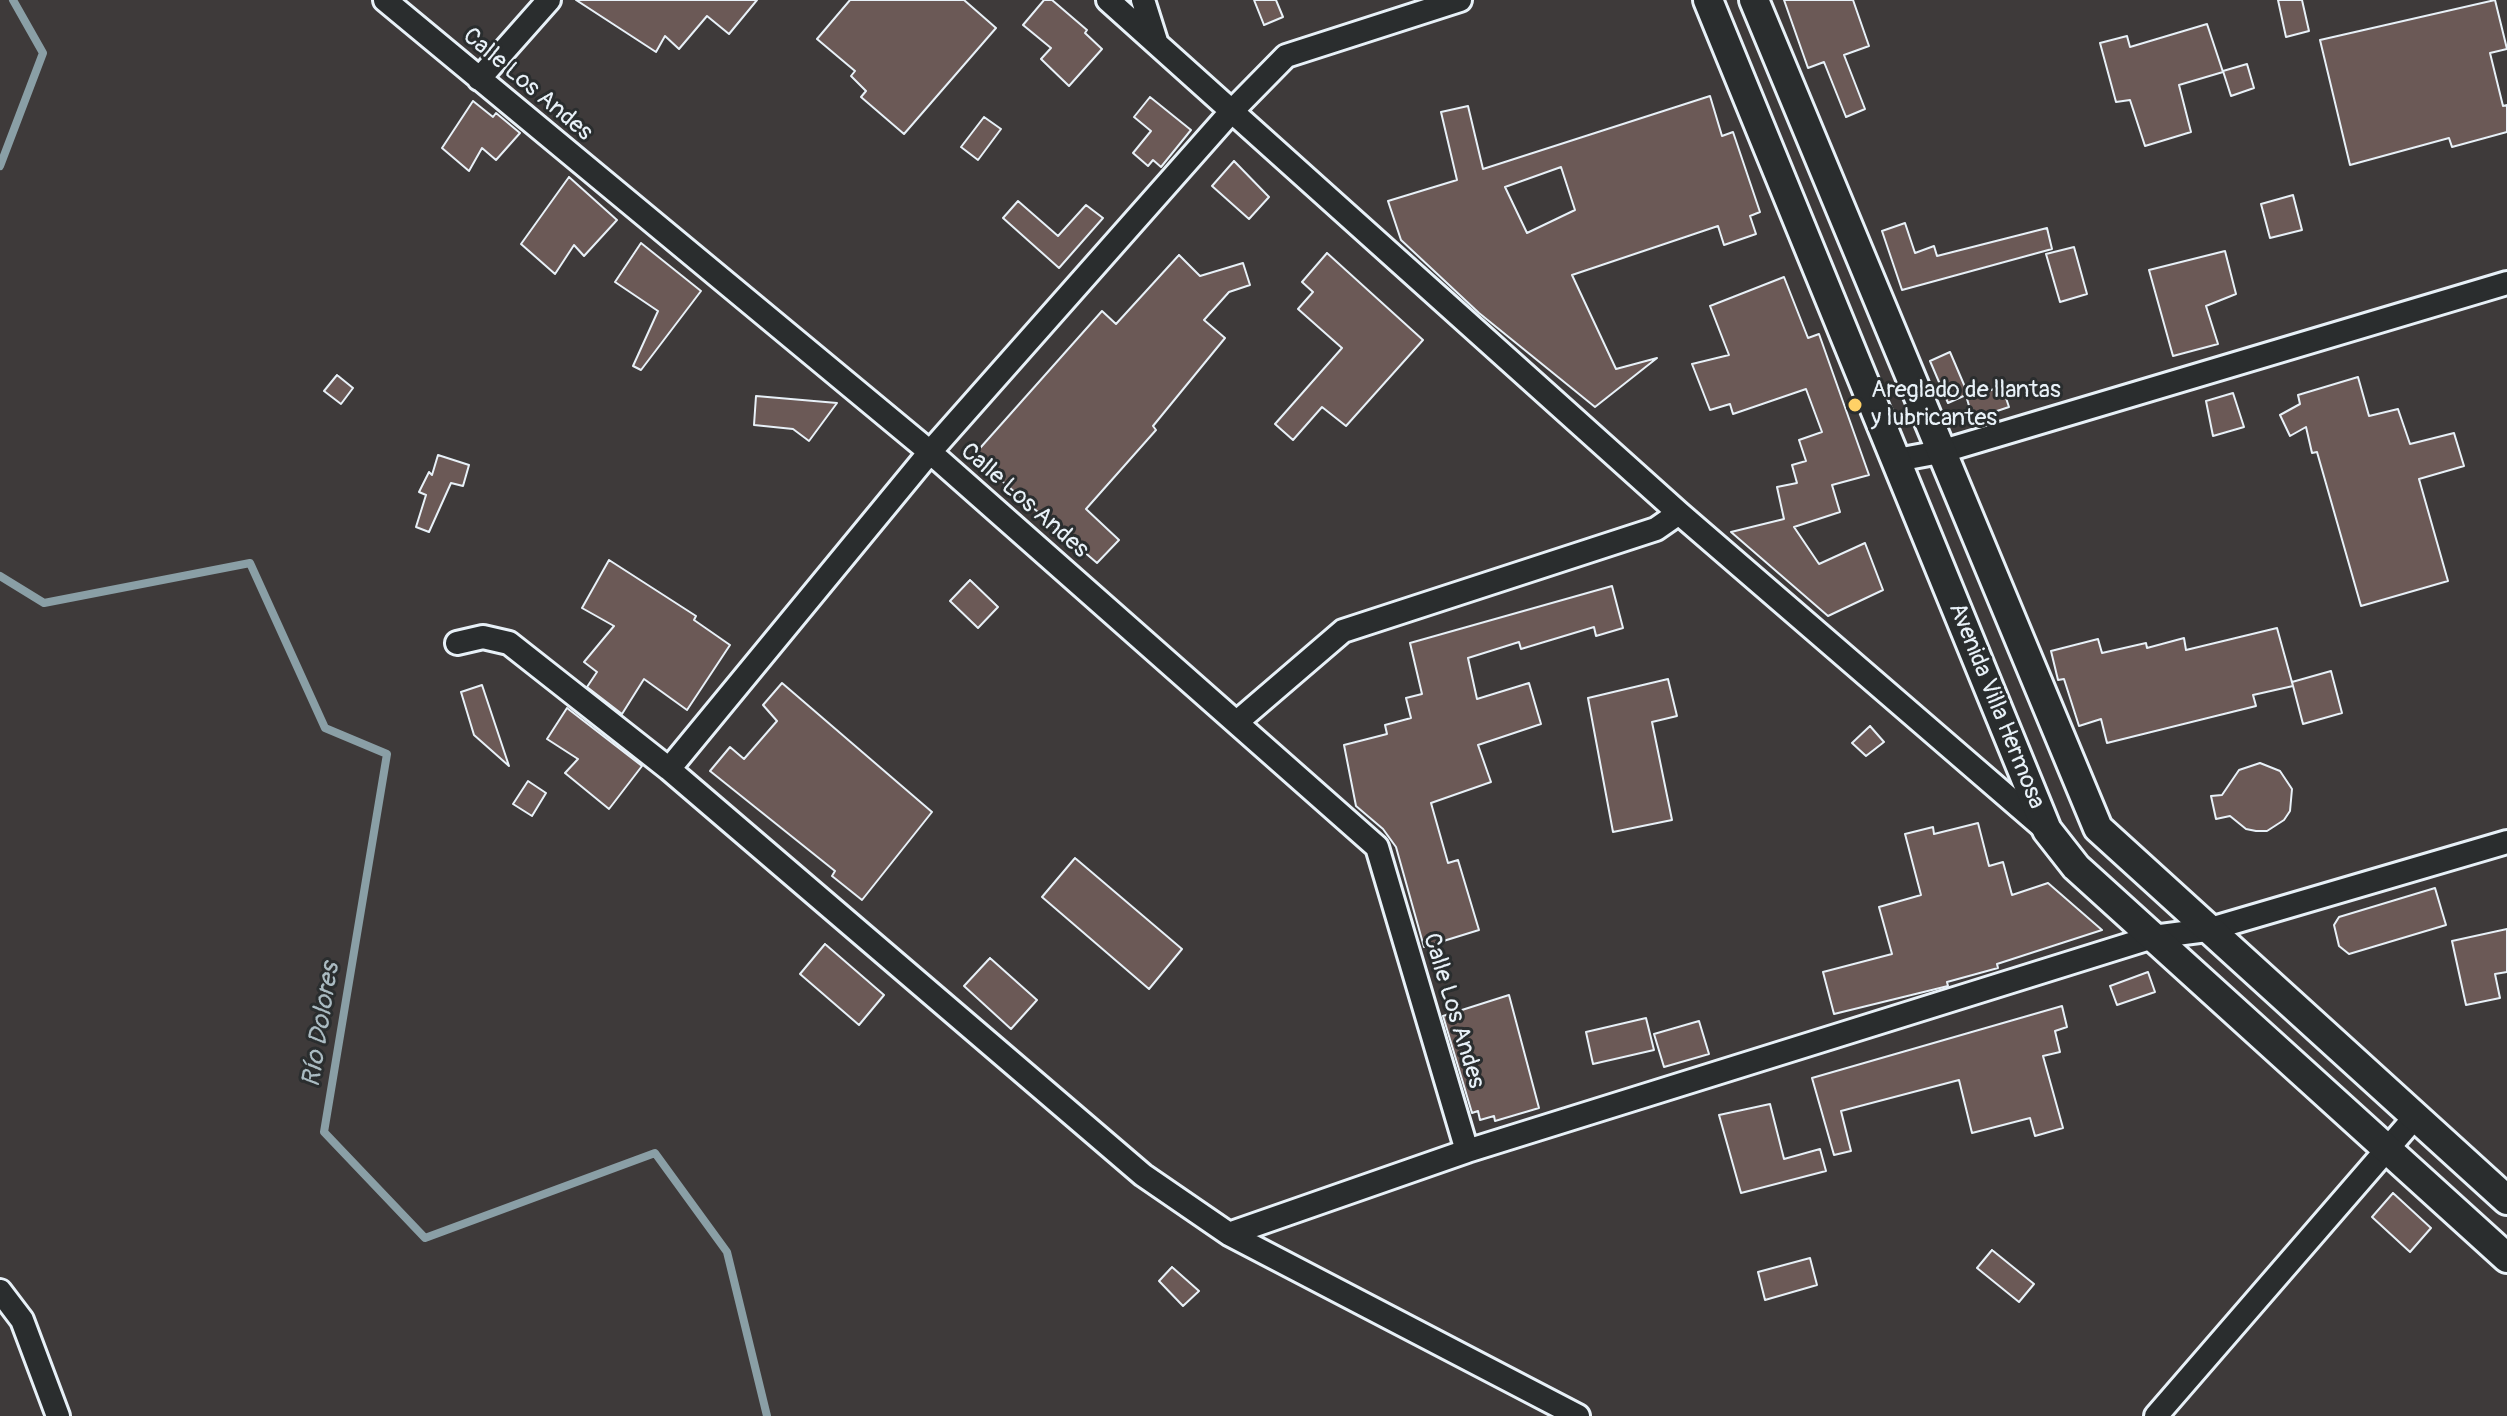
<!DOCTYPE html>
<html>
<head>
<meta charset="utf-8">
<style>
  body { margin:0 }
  canvas { display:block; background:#3e3a3a }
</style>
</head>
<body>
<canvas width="2507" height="1416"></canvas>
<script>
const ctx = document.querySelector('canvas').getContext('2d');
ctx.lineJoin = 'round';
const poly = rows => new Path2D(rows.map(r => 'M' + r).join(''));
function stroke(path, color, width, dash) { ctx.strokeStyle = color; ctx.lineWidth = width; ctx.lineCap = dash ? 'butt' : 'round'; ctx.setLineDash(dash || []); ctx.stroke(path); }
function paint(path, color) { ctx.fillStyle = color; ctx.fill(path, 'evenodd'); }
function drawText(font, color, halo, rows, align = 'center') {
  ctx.font = font + ' Pangolin,sans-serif'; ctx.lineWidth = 6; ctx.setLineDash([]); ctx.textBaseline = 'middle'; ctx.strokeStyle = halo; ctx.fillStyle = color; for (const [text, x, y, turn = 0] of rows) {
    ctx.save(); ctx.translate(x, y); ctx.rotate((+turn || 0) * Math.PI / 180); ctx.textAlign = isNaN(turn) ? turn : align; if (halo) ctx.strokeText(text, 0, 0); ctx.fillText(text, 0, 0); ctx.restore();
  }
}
stroke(poly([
  [0,166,43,53,13,0],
  [0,576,44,603,250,563,325,728,387,754,324,1132,425,1238,655,1153,727,1252,767,1416]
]), '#8a9fa6', 8);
const building = poly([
  [576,0,757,0,729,34,707,16,679,49,665,36,656,52,576,0],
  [850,0,964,0,996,28,904,134,861,97,866,91,851,76,855,71,817,39,850,0],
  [1044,0,1052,0,1087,30,1085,33,1102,49,1069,86,1041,59,1051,48,1023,25,1044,0],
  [1254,0,1276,0,1283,17,1264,25,1254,0],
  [1784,0,1853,0,1869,46,1844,55,1865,109,1846,117,1824,62,1808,68,1784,0],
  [2278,0,2302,0,2309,31,2286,37,2278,0],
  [2495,0,2507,49,2490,53,2503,106,2507,105,2507,132,2452,147,2449,138,2350,165,2320,40,2495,0],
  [2207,24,2223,72,2179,85,2191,132,2145,146,2130,100,2116,102,2100,43,2127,36,2130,47,2207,24],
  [2247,64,2254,88,2231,96,2223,71,2247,64],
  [1710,96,1722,136,1733,132,1760,212,1750,216,1756,234,1724,245,1718,226,1572,275,1616,369,1657,358,1595,407,1479,313,1401,240,1388,201,1457,180,1441,112,1468,106,1483,169,1710,96],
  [1561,167,1575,210,1527,233,1505,187,1561,167],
  [1150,97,1191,130,1161,167,1153,160,1148,166,1133,153,1151,131,1134,117,1150,97],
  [473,101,493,117,496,113,520,133,496,160,482,148,469,171,442,148,473,101],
  [984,117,1001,129,978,160,961,147,984,117],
  [1234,161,1269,197,1249,219,1212,186,1234,161],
  [569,177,617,220,584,256,574,245,555,274,521,244,569,177],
  [2293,195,2302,230,2270,238,2261,204,2293,195],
  [1018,201,1058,236,1086,205,1103,218,1059,268,1003,218,1018,201],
  [1905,223,1915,253,1934,246,1937,256,2047,228,2052,249,1902,290,1882,231,1905,223],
  [641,243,701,291,641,370,633,366,658,311,615,282,641,243],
  [2074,247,2087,294,2060,302,2046,254,2074,247],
  [2225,251,2236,294,2206,306,2218,344,2173,356,2149,270,2225,251],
  [1327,253,1423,340,1346,426,1322,407,1293,440,1275,424,1342,348,1298,309,1313,292,1302,282,1327,253],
  [1179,255,1200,276,1243,263,1250,285,1229,292,1204,320,1225,338,1153,426,1156,430,1086,509,1119,540,1097,563,973,456,1102,311,1116,324,1179,255],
  [1784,277,1808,338,1819,334,1869,475,1832,485,1840,512,1794,527,1819,564,1865,543,1870,556,1883,590,1828,616,1731,532,1784,519,1777,487,1797,483,1792,465,1806,461,1799,440,1822,432,1806,389,1733,414,1730,404,1710,410,1692,364,1729,355,1710,306,1784,277],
  [1950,352,1968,394,1948,403,1930,361,1950,352],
  [337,375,353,388,341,404,324,391,337,375],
  [2358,377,2369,416,2398,409,2410,444,2454,433,2464,466,2419,479,2448,581,2361,606,2317,452,2312,453,2306,427,2290,436,2280,415,2300,404,2298,395,2358,377],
  [2002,386,2009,407,1973,419,1967,399,2002,386],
  [2233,393,2244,427,2213,436,2206,401,2233,393],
  [756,396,837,403,809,441,793,429,754,425,756,396],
  [438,455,469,465,463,486,451,483,429,532,416,527,426,495,419,492,429,472,432,475,438,455],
  [609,560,696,616,694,620,730,645,687,710,644,679,622,714,587,687,597,672,584,662,614,626,582,608,609,560],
  [970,580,998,607,978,628,950,601,970,580],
  [1612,586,1623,628,1596,636,1594,627,1521,649,1519,642,1468,658,1477,699,1529,683,1541,724,1478,745,1491,782,1431,803,1448,863,1458,860,1479,930,1424,947,1396,847,1383,829,1356,806,1344,745,1387,734,1385,725,1411,718,1406,698,1422,694,1410,643,1612,586],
  [2277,628,2293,686,2253,695,2256,706,2107,743,2101,719,2079,726,2064,679,2058,680,2051,651,2098,639,2102,653,2146,643,2147,648,2184,638,2186,650,2277,628],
  [2331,671,2342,713,2303,724,2292,682,2331,671],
  [1668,679,1677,716,1652,722,1672,820,1613,832,1588,698,1668,679],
  [782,683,932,812,862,900,832,876,835,871,710,771,730,747,744,759,777,721,763,705,782,683],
  [482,685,509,766,474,735,461,692,482,685],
  [567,708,642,766,609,809,565,773,578,759,547,739,567,708],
  [1870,726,1884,742,1866,756,1852,743,1870,726],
  [2260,763,2280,771,2292,789,2290,811,2284,820,2267,831,2256,831,2246,829,2230,816,2216,819,2211,796,2222,795,2239,770,2260,763],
  [528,781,546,793,532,816,513,804,528,781],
  [1978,823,1989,866,2003,862,2012,895,2048,883,2102,930,1997,964,1998,968,1947,982,1948,986,1834,1014,1823,972,1892,954,1879,907,1921,895,1905,834,1933,827,1934,834,1978,823],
  [1075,858,1182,949,1149,989,1042,897,1075,858],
  [2435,888,2446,925,2349,954,2339,946,2334,925,2339,917,2435,888],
  [2507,929,2507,972,2495,974,2500,998,2466,1005,2452,941,2507,929],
  [825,944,884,995,859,1025,800,974,825,944],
  [990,958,1037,1000,1011,1029,964,986,990,958],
  [2148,972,2155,992,2117,1005,2110,986,2148,972],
  [1509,995,1539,1108,1495,1121,1494,1116,1480,1120,1478,1111,1472,1113,1443,1016,1509,995],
  [2062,1006,2067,1027,2055,1031,2060,1052,2043,1056,2063,1128,2035,1136,2030,1118,1972,1133,1959,1080,1841,1111,1851,1151,1834,1155,1812,1078,2062,1006],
  [1646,1018,1654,1050,1593,1064,1586,1032,1646,1018],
  [1699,1021,1709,1054,1664,1067,1654,1034,1699,1021],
  [1770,1104,1784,1159,1820,1149,1826,1171,1741,1193,1719,1115,1770,1104],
  [2393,1193,2431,1228,2410,1252,2372,1217,2393,1193],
  [1992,1250,2034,1284,2019,1302,1977,1268,1992,1250],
  [1810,1258,1817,1285,1765,1300,1758,1272,1810,1258],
  [1172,1267,1199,1291,1183,1306,1159,1281,1172,1267]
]);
paint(building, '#6b5956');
stroke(building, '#e8f1f8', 2);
const minor = poly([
  [385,0,930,452,1377,847,1467,1151],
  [1108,0,1679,513,2046,830],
  [1143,0,1156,41],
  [479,79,549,0],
  [1897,460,1940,452,2507,283],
  [457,643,483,637,509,643,669,769,1143,1175,1229,1234,1578,1416],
  [1237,722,1343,631,1656,529,1679,513],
  [669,769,930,452,1230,113,1286,56,1460,0],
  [1229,1234,1467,1151,2153,937,2207,930,2507,842],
  [0,1291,22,1320,58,1416],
  [2156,1416,2415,1117]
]);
const tertiary = poly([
  [1708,0,2047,830,2076,867,2507,1258],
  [1754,0,2098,828,2507,1200]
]);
stroke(minor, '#e8f1f8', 28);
stroke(tertiary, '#e8f1f8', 34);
stroke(minor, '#2a2d2e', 22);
stroke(tertiary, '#2a2d2e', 28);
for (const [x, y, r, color] of [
  [1855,405,8,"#ffd166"]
]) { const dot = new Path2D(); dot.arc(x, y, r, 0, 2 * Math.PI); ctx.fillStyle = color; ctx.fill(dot); stroke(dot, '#2a2d2e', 3); }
drawText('24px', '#e8f1f8', '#2a2d2e', [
  ["Calle Los Andes",527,85,40],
  ["Calle Los Andes",1024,501,41],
  ["Avenida Villa Hermosa",1996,706,68],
  ["Calle Los Andes",1453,1011,73]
]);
drawText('24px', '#e8f1f8', '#2a2d2e', [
  ["Areglado de llantas",1871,391],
  ["y lubricantes",1871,419]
], 'left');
drawText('italic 26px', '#aabbc2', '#2a2d2e', [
  ["Río Dolores",322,1025,-81]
]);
</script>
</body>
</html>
